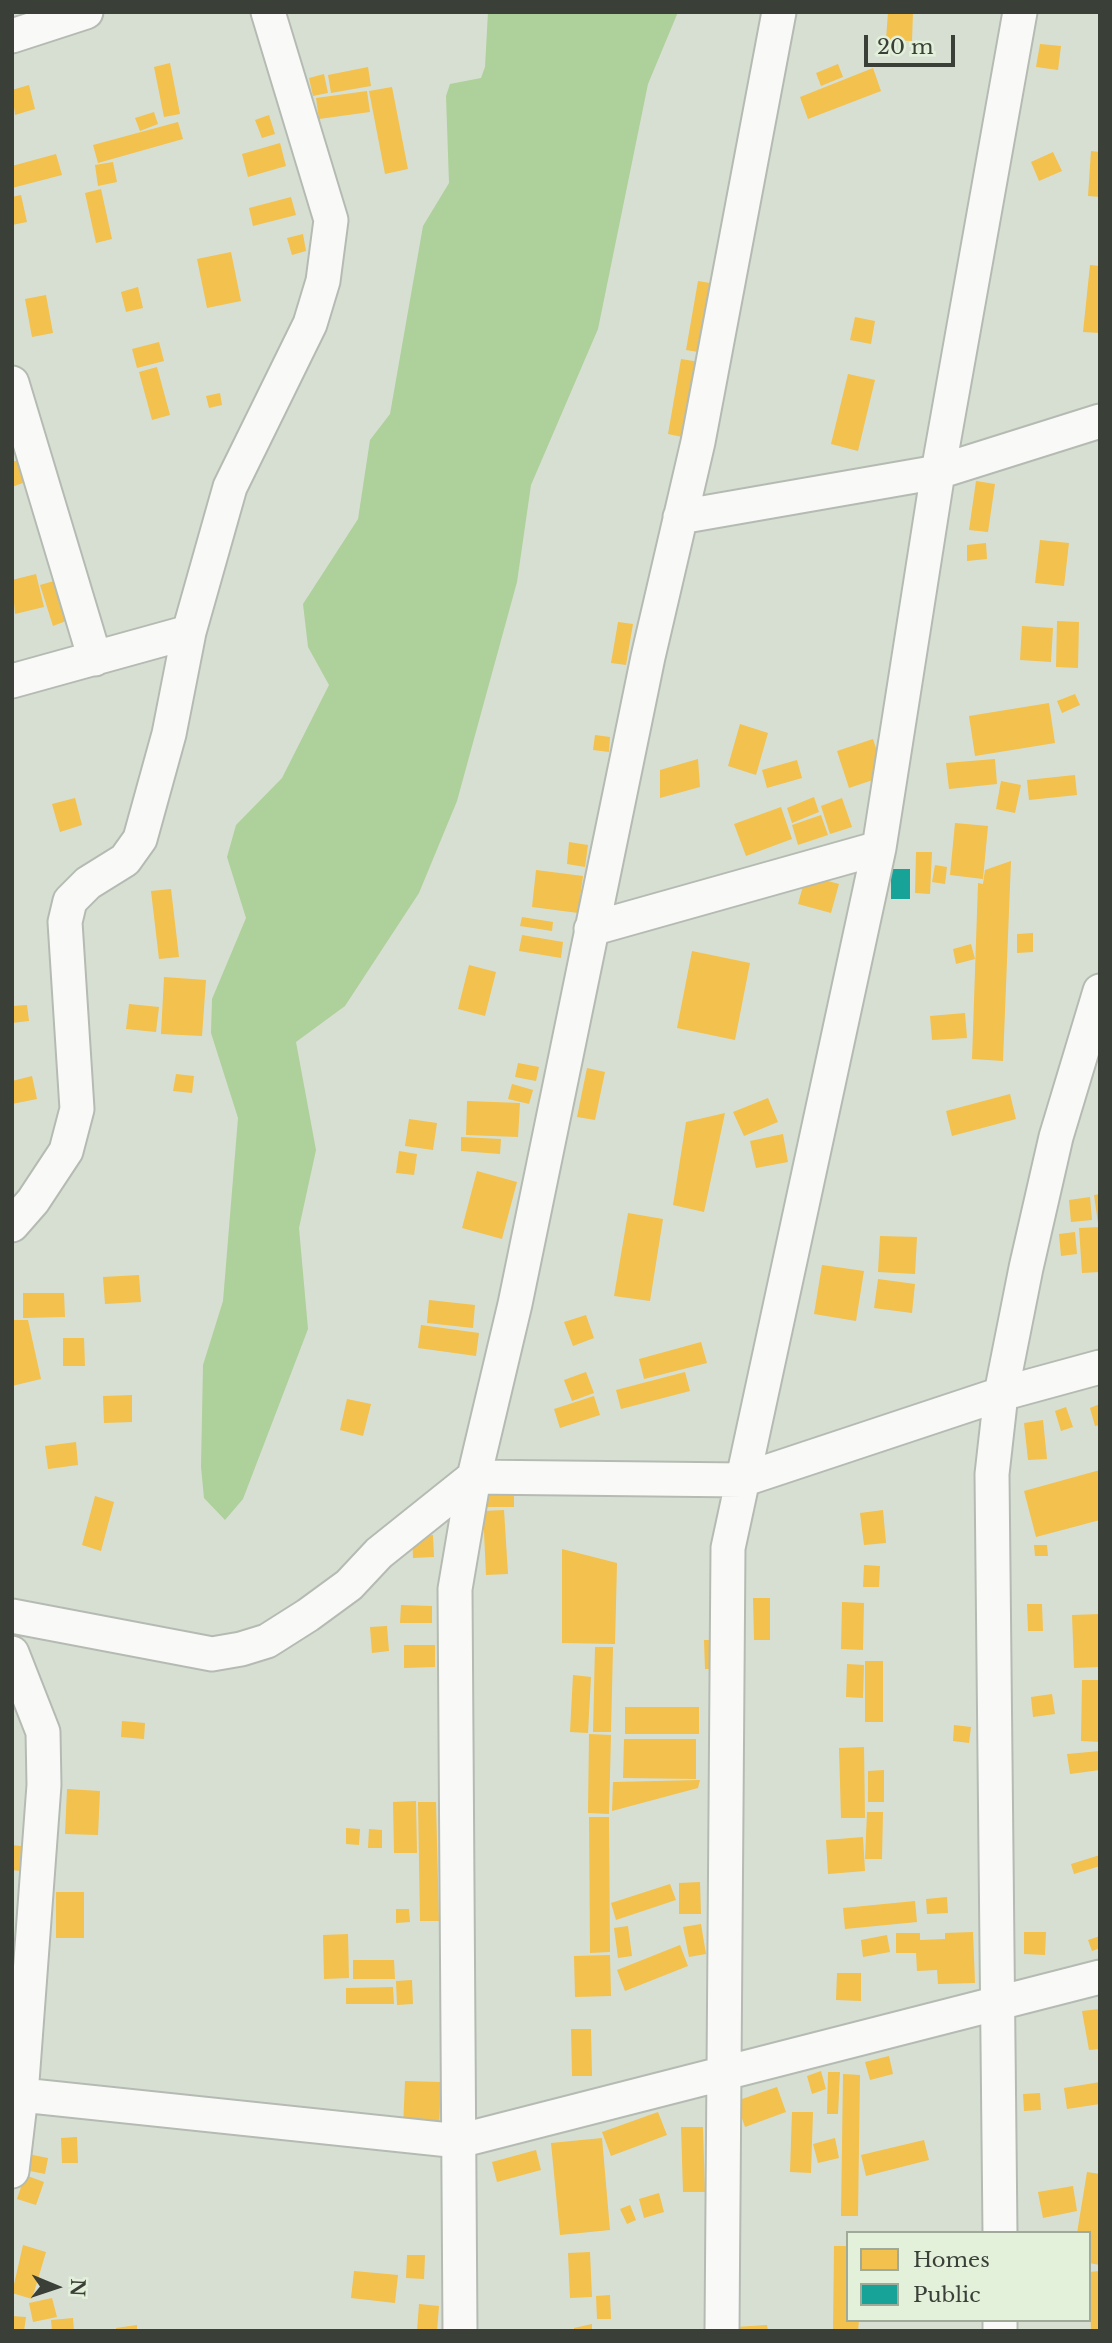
<!DOCTYPE html>
<html>
<head>
<meta charset="utf-8">
<style>
  body { margin:0 }
  #map { position:relative; width:1112px; height:2343px; overflow:hidden; background:#d7dfd3; font-family:"Libre Baskerville",serif }
  canvas { display:block }
  .frame { position:absolute; inset:0; border:14px solid #3a3f37; pointer-events:none }
  .legend { position:absolute; left:846px; top:2231px; width:245px; height:91px; box-sizing:border-box; background:#e3f1db; border:2px solid #9faa99; margin:0; padding:9px 12px; list-style:none; font-size:21px; color:#3a3f37 }
  .legend li { display:flex; align-items:center; gap:14px; height:35px }
  .legend b { width:35px; border:2px solid #9faa99 }
  .north { position:absolute; left:21px; top:2252px; width:70px; height:70px; -webkit-text-stroke:5px #e3f1db; paint-order:stroke; rotate:92deg; font-size:19px; font-weight:700; line-height:28px; text-align:center; color:#3a3f37 }
  .north::after { content:''; display:block; margin:auto; width:24px; height:32px; background:#3a3f37; clip-path:polygon(50% 0,100% 100%,50% 72%,0 100%) }
  .scale { position:absolute; left:864px; top:35px; width:91px; height:32px; box-sizing:border-box; border:4px solid #3a3f37; border-top:0; padding-left:9px; font-size:21px; line-height:24px; white-space:nowrap; color:#3a3f37; -webkit-text-stroke:5px #e3f1db; paint-order:stroke }
</style>
</head>
<body>
<div id="map">
<canvas width="1112" height="2343"></canvas>
<div class="frame"></div>
<ul class="legend">
<li><b style="height:19px;background:#f2c14e"></b>Homes</li>
<li><b style="height:19px;background:#17a398"></b>Public</li>
</ul>
<div class="north">N</div>
<div class="scale">20 m</div>
</div>
<script>
const ctx = document.querySelector('canvas').getContext('2d');
ctx.lineJoin = 'round';
function paint(path, color) { ctx.fillStyle = color; ctx.fill(path, 'evenodd'); }
const poly = rows => new Path2D(rows.map(r => 'M' + r).join(''));
function stroke(path, color, width, dash) { ctx.strokeStyle = color; ctx.lineWidth = width; ctx.lineCap = dash ? 'butt' : 'round'; ctx.setLineDash(dash || []); ctx.stroke(path); }
paint(poly([
  [488,12,678,12,648,84,598,329,531,485,517,582,457,801,419,893,345,1006,296,1042,316,1150,299,1228,308,1329,243,1499,225,1520,204,1498,201,1467,203,1365,223,1301,238,1118,211,1033,212,999,246,918,227,857,236,825,282,778,329,685,308,647,303,604,358,519,370,440,390,414,423,226,449,183,446,96,450,84,481,78,485,67]
]), '#aed09a');
paint(poly([
  [888,12,913,12,912,41,886,40],
  [1040,44,1061,46,1058,70,1036,67],
  [170,63,180,114,164,117,154,67],
  [838,64,843,77,821,86,816,73],
  [368,67,371,86,331,93,328,75],
  [873,68,881,91,808,119,800,97],
  [324,74,328,93,313,96,309,78],
  [29,85,35,109,15,115,12,90],
  [392,87,408,169,385,174,369,91],
  [367,91,370,112,319,119,316,98],
  [154,112,158,124,140,131,135,118],
  [269,115,275,134,262,138,255,120],
  [178,122,183,139,98,163,93,145],
  [280,143,286,166,248,177,242,154],
  [1091,151,1100,152,1100,197,1088,196],
  [1053,152,1062,171,1039,181,1031,162],
  [56,154,62,175,12,188,12,166],
  [113,162,117,182,98,186,95,165],
  [101,189,112,239,96,243,85,193],
  [21,195,27,222,12,225,12,197],
  [291,197,296,215,253,226,249,208],
  [303,234,306,251,292,255,287,238],
  [231,252,241,301,207,308,197,259],
  [1090,265,1100,266,1100,333,1083,332],
  [698,281,716,284,704,353,686,350],
  [138,287,143,308,126,312,121,292],
  [46,295,53,333,32,337,25,299],
  [855,317,875,321,871,344,850,340],
  [159,342,164,361,137,368,132,349],
  [681,359,706,363,692,439,668,434],
  [157,367,170,415,152,420,139,372],
  [848,374,875,380,858,451,831,444],
  [220,393,222,405,209,408,206,396],
  [21,459,28,481,12,487,12,462],
  [976,481,995,484,988,532,969,530],
  [1040,540,1069,543,1064,586,1035,583],
  [986,543,987,559,967,561,967,545],
  [36,574,44,607,15,614,12,580],
  [54,581,66,621,53,626,40,585],
  [1057,621,1079,622,1078,668,1056,667],
  [618,622,633,624,626,665,611,663],
  [1022,626,1053,628,1051,662,1020,660],
  [1075,694,1080,705,1062,713,1057,701],
  [1049,703,1055,743,975,756,969,716],
  [740,724,768,733,756,775,728,766],
  [595,735,610,737,609,752,593,750],
  [873,739,885,776,849,788,837,751],
  [698,759,700,787,660,798,660,770],
  [995,759,997,784,949,789,946,763],
  [797,760,802,778,767,788,762,770],
  [1075,775,1077,795,1029,800,1027,780],
  [1001,781,1021,785,1015,813,996,809],
  [814,797,819,812,792,823,787,808],
  [75,798,82,825,60,832,52,804],
  [842,798,852,827,830,834,821,806],
  [781,807,792,839,746,856,734,824],
  [821,815,828,835,798,845,792,825],
  [955,823,988,826,983,879,950,875],
  [569,842,588,845,585,867,567,864],
  [916,852,932,852,930,894,915,893],
  [1011,861,1003,1061,972,1059,978,883,983,884,985,870],
  [935,865,947,867,945,884,932,882],
  [536,870,583,876,578,913,532,907],
  [806,875,839,884,831,913,798,904],
  [171,889,179,957,159,959,151,891],
  [522,917,553,922,552,931,520,926],
  [1033,933,1033,952,1017,953,1017,934],
  [522,935,563,942,561,958,519,951],
  [971,944,975,959,956,964,953,949],
  [692,951,750,963,735,1040,677,1028],
  [469,965,496,972,485,1016,458,1009],
  [164,977,206,980,202,1036,161,1034],
  [129,1004,159,1007,156,1032,126,1029],
  [27,1005,29,1021,12,1023,12,1006],
  [965,1013,967,1038,932,1040,930,1016],
  [518,1063,539,1067,536,1081,515,1077],
  [587,1068,605,1072,595,1120,577,1117],
  [176,1074,194,1076,192,1093,173,1091],
  [32,1076,37,1099,12,1104,12,1081],
  [512,1084,533,1090,529,1104,508,1099],
  [1010,1094,1016,1119,952,1136,946,1111],
  [768,1098,778,1122,744,1136,733,1112],
  [467,1101,520,1103,518,1137,466,1135],
  [725,1113,704,1212,673,1205,686,1122],
  [409,1119,437,1123,433,1150,405,1146],
  [783,1134,788,1162,756,1168,750,1141],
  [461,1137,501,1139,500,1154,461,1151],
  [399,1151,417,1154,414,1175,396,1173],
  [477,1171,517,1182,502,1239,462,1228],
  [1100,1194,1100,1223,1098,1223,1094,1195],
  [1090,1197,1092,1220,1071,1222,1069,1200],
  [628,1213,663,1219,650,1301,614,1296],
  [1100,1227,1100,1272,1082,1273,1079,1228],
  [1075,1232,1077,1254,1061,1256,1059,1234],
  [880,1236,917,1237,915,1274,878,1272],
  [822,1265,864,1271,856,1321,814,1314],
  [139,1275,141,1302,105,1304,103,1277],
  [878,1279,915,1284,912,1313,874,1308],
  [23,1293,64,1293,65,1317,23,1318],
  [429,1300,475,1305,473,1328,427,1323],
  [586,1315,594,1338,573,1346,564,1322],
  [12,1320,28,1320,41,1379,12,1386],
  [421,1325,479,1333,476,1356,418,1348],
  [63,1338,84,1338,85,1366,63,1366],
  [701,1342,707,1363,644,1379,639,1359],
  [586,1372,594,1393,572,1401,564,1380],
  [685,1372,690,1391,621,1409,616,1390],
  [132,1395,132,1422,104,1423,103,1396],
  [594,1396,600,1415,560,1428,554,1409],
  [347,1399,371,1404,363,1436,340,1430],
  [1100,1404,1100,1425,1095,1426,1090,1408],
  [1066,1407,1073,1427,1061,1431,1055,1411],
  [1043,1420,1047,1459,1028,1460,1024,1423],
  [76,1442,78,1465,48,1469,45,1446],
  [1100,1470,1100,1520,1036,1537,1024,1491],
  [484,1491,514,1491,514,1507,484,1507],
  [95,1496,114,1502,101,1551,82,1545],
  [504,1510,508,1574,486,1575,483,1511],
  [883,1510,886,1543,864,1545,860,1513],
  [433,1535,434,1557,413,1558,412,1537],
  [1034,1545,1047,1545,1048,1556,1035,1556],
  [562,1549,617,1563,615,1644,562,1643],
  [864,1565,880,1566,879,1587,863,1587],
  [753,1598,770,1598,770,1640,754,1640],
  [842,1602,864,1603,863,1650,841,1649],
  [1027,1604,1042,1604,1043,1631,1028,1631],
  [401,1605,432,1606,432,1623,400,1623],
  [1100,1614,1100,1667,1074,1668,1072,1615],
  [387,1626,389,1651,372,1653,370,1627],
  [704,1640,715,1640,716,1669,705,1669],
  [404,1645,435,1645,435,1667,404,1668],
  [595,1647,613,1647,611,1732,593,1732],
  [865,1661,883,1661,883,1722,865,1722],
  [847,1664,864,1665,863,1698,846,1697],
  [573,1675,591,1677,588,1733,570,1732],
  [1082,1680,1100,1680,1100,1742,1081,1741],
  [1052,1694,1055,1714,1033,1717,1031,1697],
  [625,1707,699,1707,699,1734,625,1734],
  [122,1721,145,1723,144,1739,121,1737],
  [954,1725,971,1727,969,1743,953,1741],
  [589,1734,611,1735,609,1814,588,1813],
  [624,1739,696,1739,696,1779,623,1778],
  [864,1747,865,1818,841,1818,839,1748],
  [1100,1751,1100,1770,1070,1774,1067,1754],
  [884,1770,884,1802,868,1802,868,1771],
  [700,1780,698,1788,612,1811,613,1782],
  [67,1789,100,1791,98,1835,65,1834],
  [416,1801,417,1853,394,1853,393,1802],
  [418,1802,436,1802,439,1921,420,1921],
  [867,1812,883,1812,882,1859,865,1859],
  [589,1817,609,1817,610,1952,590,1953],
  [346,1828,360,1829,359,1845,346,1844],
  [369,1829,382,1830,382,1848,368,1848],
  [863,1837,865,1871,828,1874,826,1840],
  [12,1845,30,1847,28,1872,12,1870],
  [1100,1855,1100,1866,1074,1874,1071,1864],
  [700,1882,701,1914,679,1914,679,1883],
  [670,1884,676,1900,616,1920,611,1903],
  [56,1892,84,1892,84,1938,56,1938],
  [947,1897,948,1913,927,1914,926,1899],
  [915,1901,917,1922,845,1929,843,1908],
  [396,1909,409,1909,410,1922,396,1923],
  [701,1924,706,1954,689,1957,683,1927],
  [628,1926,632,1956,618,1958,614,1928],
  [973,1932,975,1983,938,1984,937,1970,917,1971,916,1953,896,1953,896,1933,920,1933,920,1940,945,1939,945,1933],
  [1024,1932,1046,1932,1045,1955,1024,1954],
  [348,1934,349,1978,324,1979,323,1935],
  [887,1935,890,1952,863,1957,861,1940],
  [1100,1936,1100,1948,1092,1951,1088,1940],
  [680,1945,688,1966,625,1991,617,1970],
  [610,1955,611,1996,575,1997,574,1956],
  [353,1960,394,1960,395,1979,353,1979],
  [837,1973,861,1973,861,2001,836,2000],
  [412,1980,413,2004,397,2005,396,1981],
  [393,1987,394,2004,346,2004,346,1988],
  [1099,2009,1100,2049,1089,2050,1082,2011],
  [571,2029,591,2029,592,2076,572,2076],
  [889,2056,893,2074,870,2080,865,2062],
  [821,2071,826,2089,812,2094,807,2076],
  [828,2072,840,2072,838,2114,827,2114],
  [843,2074,860,2075,858,2216,841,2216],
  [405,2081,441,2082,439,2130,403,2128],
  [1100,2082,1100,2104,1067,2109,1064,2088],
  [777,2087,786,2112,745,2127,736,2101],
  [1040,2093,1041,2110,1024,2111,1023,2094],
  [658,2112,667,2135,611,2156,602,2132],
  [792,2112,813,2112,811,2173,790,2172],
  [681,2127,703,2127,705,2192,683,2192],
  [77,2137,78,2163,62,2163,61,2138],
  [602,2138,610,2230,560,2235,551,2143],
  [835,2138,839,2158,818,2163,813,2144],
  [924,2140,929,2160,866,2176,861,2155],
  [536,2150,541,2170,497,2182,492,2162],
  [28,2154,48,2158,45,2174,25,2170],
  [1087,2172,1100,2174,1100,2265,1089,2263,1089,2233,1077,2233],
  [25,2175,44,2182,36,2205,17,2199],
  [1073,2186,1077,2211,1043,2218,1038,2192],
  [659,2193,664,2212,644,2218,639,2199],
  [630,2205,636,2220,627,2224,620,2209],
  [23,2245,46,2252,32,2299,12,2293],
  [834,2246,848,2246,848,2320,859,2320,858,2331,833,2331],
  [590,2252,592,2297,570,2298,568,2253],
  [407,2255,425,2255,424,2279,406,2278],
  [354,2271,398,2275,395,2303,351,2298],
  [1100,2271,1100,2331,1091,2331,1089,2272],
  [610,2295,611,2319,597,2319,596,2296],
  [52,2298,57,2317,33,2322,29,2303],
  [419,2304,439,2306,437,2331,417,2331],
  [12,2316,26,2317,24,2331,12,2331],
  [73,2318,74,2331,52,2331,51,2320],
  [592,2324,592,2331,574,2331,574,2328],
  [137,2325,137,2331,117,2331,116,2328],
  [767,2325,768,2331,735,2331,735,2327]
]), '#f2c14e');
paint(poly([
  [891,869,910,869,910,899,891,899]
]), '#17a398');
const minor = poly([
  [12,36,86,12],
  [12,383,95,659],
  [680,517,938,472,1100,421],
  [12,681,189,632],
  [591,929,879,848],
  [12,1225,33,1201,66,1151,77,1109,65,922,70,901,88,883,125,860,140,839,169,734,189,632,230,487,310,324,323,281,331,220,268,12],
  [12,1616,212,1654,241,1649,267,1641,308,1615,349,1585,379,1553,474,1477,742,1480,1001,1394,1100,1367],
  [12,1653,43,1732,44,1785,21,2095,12,2171],
  [12,2094,459,2141,1100,1977],
  [1000,2233,992,1474,1001,1394,1026,1268,1056,1137,1100,991],
  [1000,2320,1000,2331],
  [460,2331,455,1589,474,1477,515,1304,648,657,698,442,779,12],
  [722,2331,728,1548,879,848,938,472,1020,12]
]);
stroke(minor, '#b5bbb2', 37);
stroke(minor, '#f9faf8', 33);
</script>
</body>
</html>
